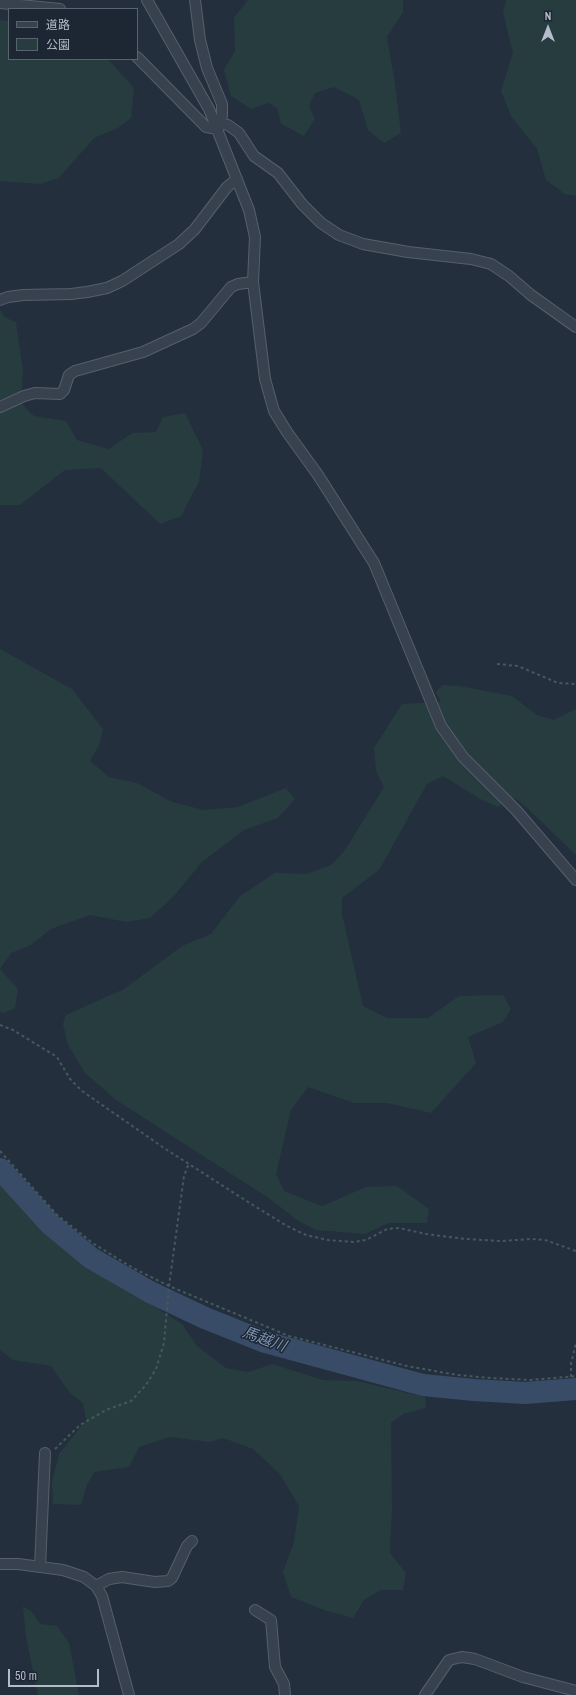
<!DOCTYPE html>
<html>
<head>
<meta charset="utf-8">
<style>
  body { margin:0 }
  #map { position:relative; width:576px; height:1695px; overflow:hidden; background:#242f3e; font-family:"Archivo Narrow","Noto Sans JP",sans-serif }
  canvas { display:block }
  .legend { position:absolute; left:8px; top:8px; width:130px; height:52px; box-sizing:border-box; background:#1d2633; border:1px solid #59626f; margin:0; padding:5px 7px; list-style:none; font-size:12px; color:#b4bcc9 }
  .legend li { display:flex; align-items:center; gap:8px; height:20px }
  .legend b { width:20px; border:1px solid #59626f }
  .north { position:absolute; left:528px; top:8px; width:40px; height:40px; -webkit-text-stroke:3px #1d2633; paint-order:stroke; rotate:0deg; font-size:11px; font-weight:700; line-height:16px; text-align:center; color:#b4bcc9 }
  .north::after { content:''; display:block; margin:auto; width:14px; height:18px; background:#b4bcc9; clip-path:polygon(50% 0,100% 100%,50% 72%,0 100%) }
  .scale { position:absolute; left:8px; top:1669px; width:91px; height:18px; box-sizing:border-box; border:2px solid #b4bcc9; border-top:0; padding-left:5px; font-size:12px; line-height:14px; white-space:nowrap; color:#b4bcc9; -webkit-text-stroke:3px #1d2633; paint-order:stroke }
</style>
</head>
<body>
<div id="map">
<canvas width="576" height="1695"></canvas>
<ul class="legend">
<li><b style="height:5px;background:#38414e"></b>道路</li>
<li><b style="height:11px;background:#263c3f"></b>公園</li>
</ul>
<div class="north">N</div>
<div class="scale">50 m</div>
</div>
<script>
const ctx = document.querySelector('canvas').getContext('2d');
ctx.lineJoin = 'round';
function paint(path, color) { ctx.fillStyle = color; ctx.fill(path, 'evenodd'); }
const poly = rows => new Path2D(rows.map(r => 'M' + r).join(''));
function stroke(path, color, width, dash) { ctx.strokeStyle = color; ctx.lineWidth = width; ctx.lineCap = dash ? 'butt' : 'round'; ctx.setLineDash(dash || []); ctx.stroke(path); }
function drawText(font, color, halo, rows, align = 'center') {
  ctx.font = font + ' "Archivo Narrow","Noto Sans JP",sans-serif'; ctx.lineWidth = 3; ctx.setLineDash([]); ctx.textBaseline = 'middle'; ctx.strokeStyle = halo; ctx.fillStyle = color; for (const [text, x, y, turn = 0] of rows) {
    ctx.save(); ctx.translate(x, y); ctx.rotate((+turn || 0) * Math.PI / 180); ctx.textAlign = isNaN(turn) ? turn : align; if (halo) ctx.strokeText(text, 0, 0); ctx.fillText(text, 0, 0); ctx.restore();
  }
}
paint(poly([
  [248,0,403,0,403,12,387,37,395,84,401,133,384,143,368,130,359,100,334,87,315,93,309,106,315,119,304,136,281,124,277,108,268,103,251,109,231,96,224,70,235,51,234,18],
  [506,0,576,0,576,196,565,194,546,180,537,149,511,116,501,91,513,53,503,12],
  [0,20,9,21,9,59,108,59,134,88,131,118,118,128,94,138,59,178,40,184,0,181],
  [0,309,4,317,16,322,23,372,21,403,34,416,66,421,77,440,109,449,132,433,156,432,163,417,185,413,203,450,199,482,181,516,160,524,101,468,65,470,20,505,0,505],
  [0,649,72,689,103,729,100,743,90,761,109,777,137,783,172,802,204,810,238,807,286,788,295,799,278,818,244,830,202,862,173,897,150,918,126,922,90,915,51,929,31,945,11,953,0,969,18,989,15,1008,4,1013,0,1012],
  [442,685,459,686,512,696,537,715,554,720,576,709,576,855,524,805,514,798,498,807,482,800,443,776,427,784,379,870,342,898,342,914,363,1006,387,1018,428,1018,459,996,503,995,511,1009,503,1022,468,1037,476,1063,431,1113,387,1103,354,1103,308,1087,291,1110,276,1174,284,1191,322,1206,366,1187,397,1186,429,1209,427,1223,388,1223,365,1234,316,1230,297,1220,270,1199,116,1100,85,1073,68,1045,63,1024,66,1015,124,989,182,946,211,934,240,896,275,873,306,874,331,865,345,850,384,787,376,771,374,748,402,704,441,702,436,692],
  [0,1179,33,1218,62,1246,92,1267,182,1324,197,1346,226,1368,249,1372,272,1364,323,1380,357,1381,425,1397,426,1408,403,1414,391,1423,392,1507,390,1553,406,1573,403,1590,381,1590,364,1600,353,1618,327,1611,291,1597,283,1572,294,1542,299,1506,279,1473,253,1449,223,1438,210,1442,170,1437,139,1447,129,1467,94,1472,87,1485,81,1505,53,1504,52,1481,59,1454,86,1420,83,1403,69,1392,51,1366,13,1360,0,1350],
  [23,1606,32,1612,40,1624,57,1626,69,1643,79,1695,38,1695,26,1637]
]), '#263c3f');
stroke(poly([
  [0,1169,50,1224,91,1258,150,1292,205,1318,265,1342,423,1385,474,1390,525,1393,576,1389]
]), '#394c67', 22);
const minor = poly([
  [147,0,209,109,249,210,255,237,253,282,265,379,274,411,287,432,318,475,374,563,441,726,463,757,516,810,576,880],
  [0,3,60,9],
  [137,57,206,127,218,129,222,116,222,104,207,68,200,40,195,0],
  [220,123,228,125,239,133,254,156,278,173,302,204,321,223,339,235,363,244,408,252,471,259,491,264,509,276,531,295,576,327],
  [0,300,8,297,23,295,71,294,87,292,107,288,122,281,179,244,195,229,227,187,237,179],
  [0,407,24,396,35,393,60,394,64,390,69,375,75,371,143,352,193,329,201,323,231,287,238,284,253,282],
  [0,1564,18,1564,63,1570,84,1577,96,1586,102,1596,129,1695],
  [40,1567,45,1453],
  [96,1586,109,1579,122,1577,155,1582,168,1581,172,1578,187,1546,192,1541],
  [255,1610,271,1620,275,1667,284,1684,285,1695],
  [425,1695,449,1660,462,1657,475,1659,523,1677,576,1691]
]);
stroke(minor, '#565f6c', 12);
stroke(poly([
  [497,664,518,666,558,683,576,684],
  [0,1025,13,1030,57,1057,70,1079,82,1091,164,1148,248,1202,287,1226,306,1235,328,1240,353,1242,366,1240,387,1229,399,1228,426,1234,465,1239,502,1241,531,1239,545,1240,576,1251],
  [0,1151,57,1215,94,1244,133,1268,169,1286,289,1336,407,1366,457,1375,491,1378,530,1380,576,1376],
  [571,1377,571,1364,576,1343],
  [55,1449,80,1425,106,1410,131,1401,146,1385,156,1369,164,1343,169,1286,184,1176,189,1163]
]), '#44595c', 2, [3, 3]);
stroke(minor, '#38414e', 10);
drawText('italic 15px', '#7c92b1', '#1d2633', [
  ["馬越川",264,1340,20]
]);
</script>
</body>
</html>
